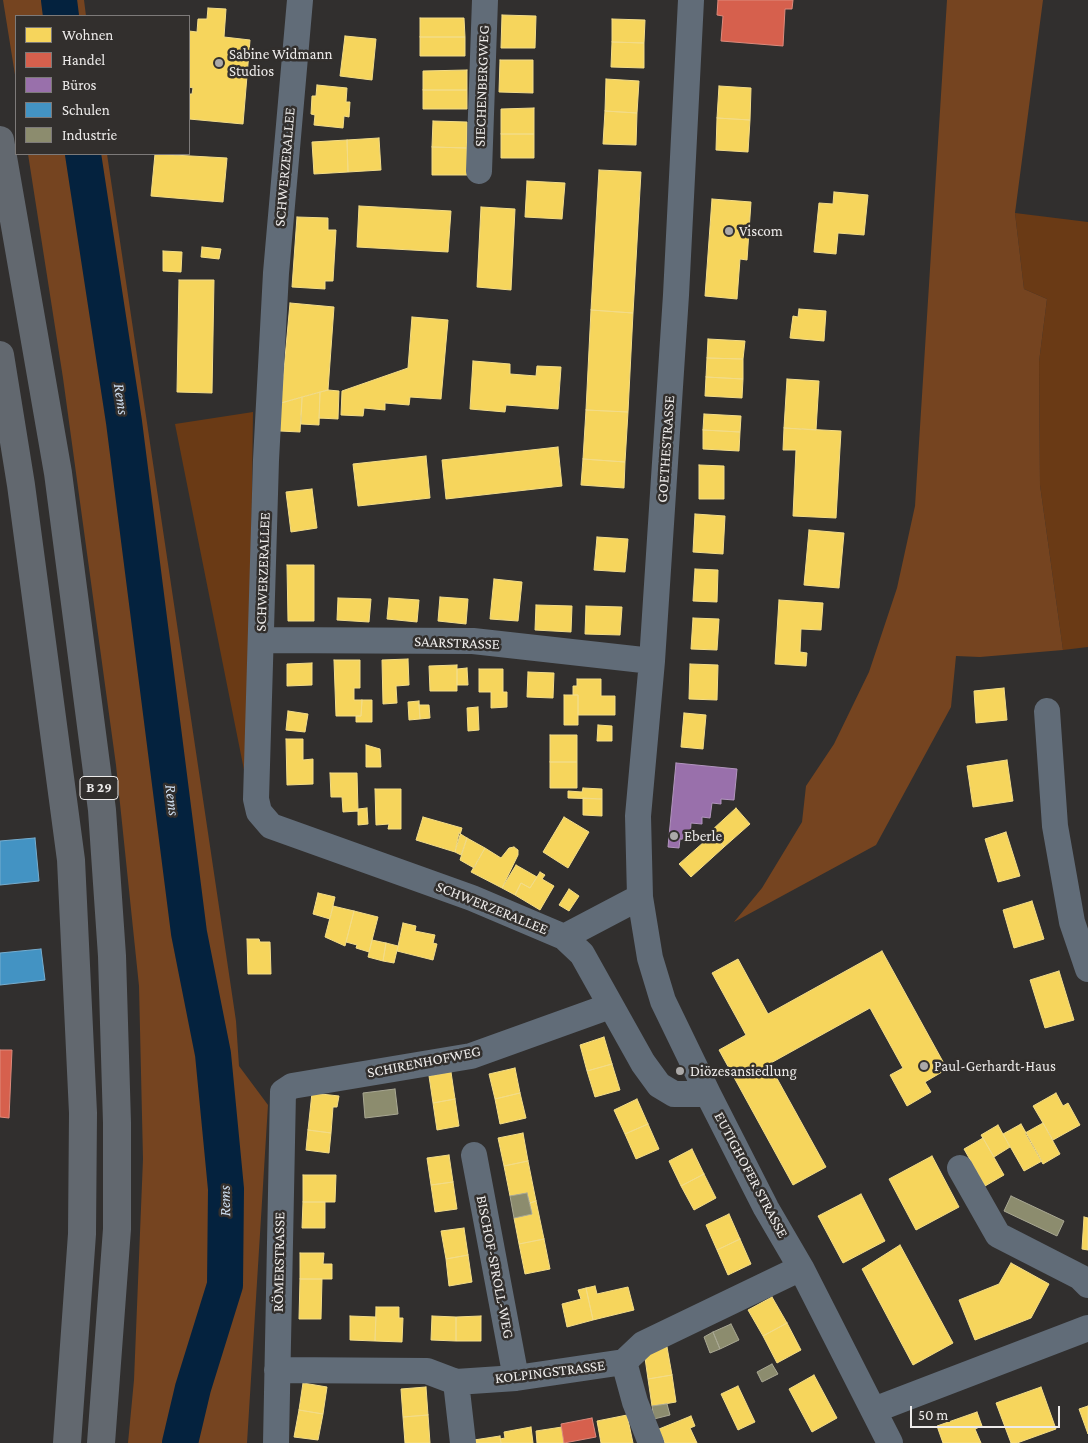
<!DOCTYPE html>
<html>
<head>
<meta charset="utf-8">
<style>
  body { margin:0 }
  #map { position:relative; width:1088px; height:1443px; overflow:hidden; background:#312f2e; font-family:"Crimson Pro",serif }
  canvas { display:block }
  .legend { position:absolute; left:15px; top:15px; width:175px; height:140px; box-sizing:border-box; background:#322f2d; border:1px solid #7d7a79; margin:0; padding:6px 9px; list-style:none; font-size:15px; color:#edebea }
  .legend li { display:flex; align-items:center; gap:10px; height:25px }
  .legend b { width:25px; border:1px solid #7d7a79 }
  .scale { position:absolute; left:910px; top:1406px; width:150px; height:22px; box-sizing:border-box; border:2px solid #edebea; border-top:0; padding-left:6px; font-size:15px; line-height:18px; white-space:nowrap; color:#edebea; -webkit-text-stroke:4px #322f2d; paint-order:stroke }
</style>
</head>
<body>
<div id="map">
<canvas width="1088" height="1443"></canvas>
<ul class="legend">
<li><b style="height:14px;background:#f6d55c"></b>Wohnen</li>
<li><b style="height:14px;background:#d6604d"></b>Handel</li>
<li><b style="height:14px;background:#9970ab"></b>Büros</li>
<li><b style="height:14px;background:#4393c3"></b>Schulen</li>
<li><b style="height:14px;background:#8c8c6e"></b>Industrie</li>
</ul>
<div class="scale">50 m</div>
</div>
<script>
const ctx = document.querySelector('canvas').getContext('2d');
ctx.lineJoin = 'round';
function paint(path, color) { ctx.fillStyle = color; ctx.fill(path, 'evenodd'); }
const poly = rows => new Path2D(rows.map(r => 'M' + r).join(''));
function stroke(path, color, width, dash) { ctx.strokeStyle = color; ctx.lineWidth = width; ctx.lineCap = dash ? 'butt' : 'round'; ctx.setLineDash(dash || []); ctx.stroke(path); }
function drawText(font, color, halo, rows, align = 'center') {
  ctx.font = font + ' "Crimson Pro",serif'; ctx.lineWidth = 5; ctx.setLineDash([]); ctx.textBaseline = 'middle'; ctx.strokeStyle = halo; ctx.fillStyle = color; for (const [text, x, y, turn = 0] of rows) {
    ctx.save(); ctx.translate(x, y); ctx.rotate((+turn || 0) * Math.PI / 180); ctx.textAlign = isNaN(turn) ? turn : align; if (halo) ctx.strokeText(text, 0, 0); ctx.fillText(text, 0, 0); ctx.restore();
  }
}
paint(poly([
  [1015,213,1088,222,1088,647,1063,650,1040,485,1039,362,1047,299,1024,289],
  [253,412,248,790,175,424]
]), '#6a3a15');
paint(poly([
  [3,0,84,0,86,16,16,16,16,81],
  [947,0,1043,0,1015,213,1024,289,1047,299,1039,362,1040,485,1063,650,980,657,956,656,951,707,876,845,734,922,762,888,802,822,806,786,834,744,869,672,897,588,915,506],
  [28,154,107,154,236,1021,239,1066,268,1105,247,1443,128,1443,134,1380,143,1159,139,986,116,765,63,378]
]), '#754420');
const homes = poly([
  [208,8,226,9,224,37,250,40,243,124,189,119,189,94,192,94,193,88,189,87,189,31,197,32,198,19,207,19,208,8],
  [502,15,536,16,535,48,501,48,502,15],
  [420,18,464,18,465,37,420,37,420,18],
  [612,19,645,20,644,43,612,42,612,19],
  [345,36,376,39,372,80,340,76,345,36],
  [420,37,465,37,465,56,420,56,420,37],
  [612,42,644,43,644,68,611,67,612,42],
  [500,60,533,60,533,93,499,92,500,60],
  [467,70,467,90,423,90,423,71,467,70],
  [606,79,639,81,637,113,605,111,606,79],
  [317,85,347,88,346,102,350,102,349,117,344,116,343,128,314,125,315,115,311,114,312,96,316,96,317,85],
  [719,86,751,88,750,120,717,118,719,86],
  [423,90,467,90,467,109,423,109,423,90],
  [534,108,534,134,501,134,501,109,534,108],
  [605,111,637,113,636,145,603,144,605,111],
  [717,118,750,120,748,152,716,150,717,118],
  [433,121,467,122,467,148,432,147,433,121],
  [501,134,534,134,534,158,501,158,501,134],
  [379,138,381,170,348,172,347,140,379,138],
  [347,140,348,172,314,174,312,142,347,140],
  [432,147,467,148,467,175,432,175,432,147],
  [155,154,227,158,223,202,151,196,155,154],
  [599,170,641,172,633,313,591,310,599,170],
  [527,181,565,183,562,219,525,217,527,181],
  [834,192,868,195,864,235,838,233,836,254,814,252,819,203,833,204,834,192],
  [712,199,751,202,747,260,740,259,737,299,705,296,712,199],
  [359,206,451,211,448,252,357,247,359,206],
  [481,207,515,209,511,290,477,287,481,207],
  [297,217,328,218,328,230,336,230,333,281,325,281,325,289,292,287,297,217],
  [202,247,221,249,219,259,201,257,202,247],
  [163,251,182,252,181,272,163,271,163,251],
  [179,280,214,280,212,393,177,392,179,280],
  [290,303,334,307,328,390,281,403,290,303],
  [799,309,826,311,824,341,790,338,793,316,798,317,799,309],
  [591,310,633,313,628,412,586,410,591,310],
  [412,317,448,320,441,399,410,397,409,405,385,403,385,410,364,408,363,416,341,415,342,391,408,368,412,317],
  [708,339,745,341,743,359,707,358,708,339],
  [707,358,743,359,743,379,706,377,707,358],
  [473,361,510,364,510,374,536,376,537,366,561,367,558,409,506,405,505,412,470,409,473,361],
  [706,377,743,379,742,398,705,396,706,377],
  [787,379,819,381,816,430,784,428,787,379],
  [328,390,339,391,338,419,319,418,320,392,328,390],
  [320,392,319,425,301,424,302,397,320,392],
  [302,397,300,432,280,431,281,403,302,397],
  [586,410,628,412,625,462,583,459,586,410],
  [704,414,741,416,740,432,703,430,704,414],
  [784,428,841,431,836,518,793,516,796,450,783,450,784,428],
  [703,430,740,432,739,451,703,449,703,430],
  [558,447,562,486,446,499,442,460,558,447],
  [426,456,430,498,358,506,353,464,426,456],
  [583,459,625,462,624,488,581,485,583,459],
  [699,465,724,466,724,499,699,499,699,465],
  [312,489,317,528,291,532,286,492,312,489],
  [695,514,725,516,723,554,693,552,695,514],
  [809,530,844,533,839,588,804,585,809,530],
  [597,537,628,539,625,572,594,570,597,537],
  [287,565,314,565,314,621,288,621,287,565],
  [695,569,718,570,717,602,693,601,695,569],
  [494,579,522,582,518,621,490,619,494,579],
  [440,597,468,599,466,624,438,621,440,597],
  [338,598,371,599,369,622,337,620,338,598],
  [389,598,419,600,417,622,387,619,389,598],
  [779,600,823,603,821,630,801,629,800,652,807,653,806,666,775,664,779,600],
  [536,605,572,606,571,632,535,630,536,605],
  [586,606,622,607,620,635,585,634,586,606],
  [693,618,719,619,717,650,691,649,693,618],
  [408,659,409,685,396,686,397,703,383,704,382,660,408,659],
  [334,660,360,660,360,688,354,688,354,700,362,700,361,716,336,716,334,660],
  [312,663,312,685,287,686,287,664,312,663],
  [690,664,718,665,717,700,689,699,690,664],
  [457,665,457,691,430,691,429,666,457,665],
  [467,668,468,685,457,685,457,669,467,668],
  [479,669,503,669,503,692,507,692,507,707,491,708,491,692,479,692,479,669],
  [528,672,554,673,553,698,527,697,528,672],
  [577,679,601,679,601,696,615,696,615,715,578,715,578,695,573,695,573,686,577,686,577,679],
  [1004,688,1007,720,976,723,974,691,1004,688],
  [564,695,578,695,578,725,564,725,564,695],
  [362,700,372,700,372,722,356,722,356,716,361,716,362,700],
  [419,701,420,719,409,720,408,702,419,701],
  [419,705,429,705,430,718,420,719,419,705],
  [478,707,479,730,468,731,467,708,478,707],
  [288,711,308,714,305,732,286,730,288,711],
  [684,713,706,715,703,749,681,747,684,713],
  [598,725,612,726,612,741,597,741,598,725],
  [550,735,577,735,577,762,550,762,550,735],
  [286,739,303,739,303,760,313,759,313,784,287,785,286,739],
  [366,745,380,749,381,767,366,767,366,745],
  [1007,760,1013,801,973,807,967,766,1007,760],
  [550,762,577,762,577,788,550,788,550,762],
  [330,773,357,773,358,811,343,812,342,797,331,797,330,773],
  [583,788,602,789,602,799,568,798,568,791,582,792,583,788],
  [375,789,401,789,401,829,388,829,389,824,376,825,375,789],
  [583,798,602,799,602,816,583,815,583,798],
  [367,808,368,824,358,825,358,809,367,808],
  [736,808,750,824,724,847,711,831,736,808],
  [423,817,462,828,455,852,416,840,423,817],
  [564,817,589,832,568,868,543,852,564,817],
  [1006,832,1020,876,998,882,985,839,1006,832],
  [459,833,467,838,461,855,455,852,459,833],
  [713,834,724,847,691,877,679,864,713,834],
  [467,838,485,848,474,868,460,860,467,838],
  [514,847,518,850,518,855,502,888,471,872,485,848,501,858,509,848,514,847],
  [516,865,537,877,530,888,521,883,515,895,502,888,516,865],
  [540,872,545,875,542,879,554,886,540,910,515,895,521,883,530,888,540,872],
  [569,889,579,896,569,911,559,905,569,889],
  [318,893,335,897,330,919,313,914,318,893],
  [1032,901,1044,939,1014,948,1003,910,1032,901],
  [333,906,354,911,345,946,325,937,333,906],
  [354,911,378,917,369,952,356,948,357,945,346,942,354,911],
  [403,923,416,926,415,931,435,935,433,943,437,944,433,960,397,951,403,923],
  [247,939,259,939,260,942,270,942,271,974,248,974,247,939],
  [372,940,386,943,383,961,368,957,372,940],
  [386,943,398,946,394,963,383,961,386,943],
  [882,951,947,1069,925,1082,931,1092,907,1106,890,1075,903,1068,870,1008,769,1064,826,1167,793,1185,719,1050,746,1035,712,973,738,959,768,1014,882,951],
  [1059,971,1074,1020,1045,1028,1030,980,1059,971],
  [604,1037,612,1064,587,1071,580,1045,604,1037],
  [612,1064,620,1090,595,1097,587,1071,612,1064],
  [515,1068,520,1093,495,1099,489,1074,515,1068],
  [451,1072,455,1099,433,1103,429,1076,451,1072],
  [312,1093,339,1096,337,1107,333,1107,331,1133,308,1130,312,1093],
  [520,1093,526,1118,500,1124,495,1099,520,1093],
  [1056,1093,1063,1106,1068,1103,1080,1125,1053,1140,1033,1106,1056,1093],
  [455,1099,459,1126,437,1130,433,1103,455,1099],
  [637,1099,648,1124,625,1134,614,1110,637,1099],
  [1043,1123,1060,1154,1043,1164,1025,1133,1043,1123],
  [648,1124,659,1149,636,1159,625,1134,648,1124],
  [1021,1124,1042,1161,1024,1171,1003,1134,1021,1124],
  [998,1125,1010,1147,994,1157,981,1135,998,1125],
  [308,1130,331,1133,329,1153,306,1150,308,1130],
  [523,1133,528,1161,504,1166,498,1138,523,1133],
  [983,1138,1004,1175,985,1186,964,1149,983,1138],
  [692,1149,704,1174,681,1186,669,1161,692,1149],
  [449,1155,453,1182,431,1185,427,1158,449,1155],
  [932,1156,959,1207,916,1230,889,1179,932,1156],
  [528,1161,536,1201,530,1203,527,1193,510,1196,504,1166,528,1161],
  [704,1174,716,1198,694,1210,681,1186,704,1174],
  [303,1175,336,1175,335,1202,303,1202,303,1175],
  [453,1182,457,1209,435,1212,431,1185,453,1182],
  [861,1194,885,1241,843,1263,818,1216,861,1194],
  [536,1201,544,1239,519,1244,514,1218,532,1214,530,1203,536,1201],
  [303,1202,325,1202,325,1228,302,1228,303,1202],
  [729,1214,740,1239,717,1250,706,1225,729,1214],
  [1084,1217,1088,1218,1088,1250,1082,1249,1084,1217],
  [464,1228,468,1255,446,1259,441,1231,464,1228],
  [544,1239,550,1269,525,1274,519,1244,544,1239],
  [740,1239,751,1264,728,1275,717,1250,740,1239],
  [900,1245,953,1343,913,1365,862,1269,900,1245],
  [300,1253,324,1253,323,1264,332,1264,332,1279,300,1279,300,1253],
  [468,1255,472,1282,449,1286,446,1259,468,1255],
  [1011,1263,1049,1284,1031,1318,975,1340,959,1300,999,1284,1011,1263],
  [300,1279,322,1279,321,1319,299,1319,300,1279],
  [595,1286,597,1294,628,1287,634,1310,593,1320,586,1288,595,1286],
  [586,1288,593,1320,567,1327,562,1304,581,1299,578,1290,586,1288],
  [772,1297,787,1323,763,1336,748,1310,772,1297],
  [376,1307,399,1307,399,1318,403,1318,402,1342,375,1341,376,1307],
  [350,1316,376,1317,375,1341,350,1340,350,1316],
  [432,1316,456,1317,456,1341,431,1340,432,1316],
  [481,1316,481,1341,456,1341,456,1317,481,1316],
  [787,1323,801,1350,777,1363,763,1336,787,1323],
  [667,1347,672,1375,648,1379,644,1351,667,1347],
  [672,1375,676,1402,652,1406,648,1379,672,1375],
  [814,1375,837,1418,812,1432,789,1389,814,1375],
  [303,1383,327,1387,323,1414,299,1410,303,1383],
  [738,1386,755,1422,738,1430,721,1394,738,1386],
  [426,1387,428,1415,403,1417,401,1389,426,1387],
  [1041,1387,1056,1429,1017,1443,1011,1443,996,1403,1041,1387],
  [1088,1406,1088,1434,1079,1409,1088,1406],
  [299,1410,323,1414,318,1440,294,1437,299,1410],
  [977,1412,982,1426,975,1429,981,1443,943,1443,937,1426,977,1412],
  [428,1415,430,1443,405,1443,403,1417,428,1415],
  [627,1415,633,1443,601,1443,597,1421,627,1415],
  [691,1416,695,1426,690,1428,697,1443,665,1443,659,1429,691,1416],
  [531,1427,533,1443,501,1443,500,1439,505,1438,504,1432,531,1427],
  [562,1427,564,1443,537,1443,536,1431,562,1427],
  [500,1436,501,1443,475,1443,474,1440,500,1436]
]);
paint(homes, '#f6d55c');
stroke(homes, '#f3dc87', 1);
const shops = poly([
  [718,0,793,0,792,9,785,9,783,46,721,41,723,16,717,15,718,0],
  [0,1050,12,1050,9,1118,0,1117,0,1050],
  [592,1418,596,1437,564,1443,561,1424,592,1418]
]);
paint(shops, '#d6604d');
stroke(shops, '#dd8a7c', 1);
const offices = poly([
  [676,763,737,769,734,800,721,799,721,804,712,803,710,818,702,817,702,824,691,823,690,840,680,839,679,848,668,847,676,763]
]);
paint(offices, '#9970ab');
stroke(offices, '#b295be', 1);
const schools = poly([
  [35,838,39,881,0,885,0,841,35,838],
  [41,949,45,980,0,985,0,953,41,949]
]);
paint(schools, '#4393c3');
stroke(schools, '#76adcf', 1);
const industry = poly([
  [395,1089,398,1114,365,1118,363,1093,395,1089],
  [527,1193,532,1214,514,1218,510,1196,527,1193],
  [1011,1196,1064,1221,1057,1236,1004,1211,1011,1196],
  [731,1324,739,1340,720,1349,713,1332,731,1324],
  [713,1332,720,1349,710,1353,704,1337,713,1332],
  [772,1364,778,1374,762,1382,757,1372,772,1364],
  [667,1404,670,1415,654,1419,652,1406,667,1404]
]);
paint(industry, '#8c8c6e');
stroke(industry, '#a9a893', 1);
stroke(poly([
  [59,0,61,16],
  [83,154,124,422,189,933,213,1054,226,1189,225,1285,193,1388,180,1443]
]), '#04223e', 36);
stroke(poly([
  [300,0,276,273,266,460,256,799,259,812,271,826,472,898,564,937,582,954,643,1063,659,1085,674,1094,708,1094],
  [691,0,676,295,652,661,638,816,640,897,650,958,663,1001,708,1094,766,1208,801,1268,890,1443],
  [479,171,485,0],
  [261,640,473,641,652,661],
  [1047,711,1055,826,1072,922,1088,969],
  [564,937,640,897],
  [474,1155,516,1378],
  [960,1168,998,1235,1080,1277,1088,1285],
  [624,1362,635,1402,651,1443],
  [277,1370,427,1371,456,1382,516,1378,624,1362,643,1344,801,1268],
  [456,1382,463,1443],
  [874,1410,1088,1328],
  [276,1443,283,1092,292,1086,471,1056,610,1006]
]), '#616c78', 26);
stroke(poly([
  [0,140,58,473,102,810,112,956,117,1123,117,1229,101,1443],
  [0,355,21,485,71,860,83,1113,82,1234,67,1443]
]), '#62686f', 28);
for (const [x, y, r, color] of [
  [219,63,5,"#aba9a8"],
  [729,231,5,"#aba9a8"],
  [674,836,5,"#aba9a8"],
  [924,1066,5,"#aba9a8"],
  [680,1071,5,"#aba9a8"]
]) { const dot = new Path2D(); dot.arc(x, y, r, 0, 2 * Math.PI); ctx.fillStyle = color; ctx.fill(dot); stroke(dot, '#322f2d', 2); }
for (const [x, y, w] of [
  [99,788,38]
]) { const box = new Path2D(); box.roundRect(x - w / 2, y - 11.5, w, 23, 4); ctx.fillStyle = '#322f2d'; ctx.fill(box); stroke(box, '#edebea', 1); }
drawText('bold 14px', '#edebea', null, [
  ["B 29",99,788]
]);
drawText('15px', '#edebea', '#322f2d', [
  ["Sabine Widmann",229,54],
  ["Studios",229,71],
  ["Viscom",739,231],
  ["Eberle",684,836],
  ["Paul-Gerhardt-Haus",934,1066],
  ["Diözesansiedlung",690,1071]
], 'left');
drawText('15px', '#edebea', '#322f2d', [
  ["SIECHENBERGWEG",482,86,-88],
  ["SCHWERZERALLEE",285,167,-85],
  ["GOETHESTRASSE",666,449,-86],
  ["SCHWERZERALLEE",263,572,-88],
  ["SAARSTRASSE",457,643,2],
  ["SCHWERZERALLEE",492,908,22],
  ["SCHIRENHOFWEG",424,1062,-11],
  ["EUTIGHOFER STRASSE",751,1175,62],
  ["RÖMERSTRASSE",279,1262,-89],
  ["BISCHOF-SPROLL-WEG",495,1267,79],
  ["KOLPINGSTRASSE",550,1372,-7]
]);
drawText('italic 16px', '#cdddef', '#322f2d', [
  ["Rems",121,399,81],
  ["Rems",172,800,83],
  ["Rems",225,1201,-91]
]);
</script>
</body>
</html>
